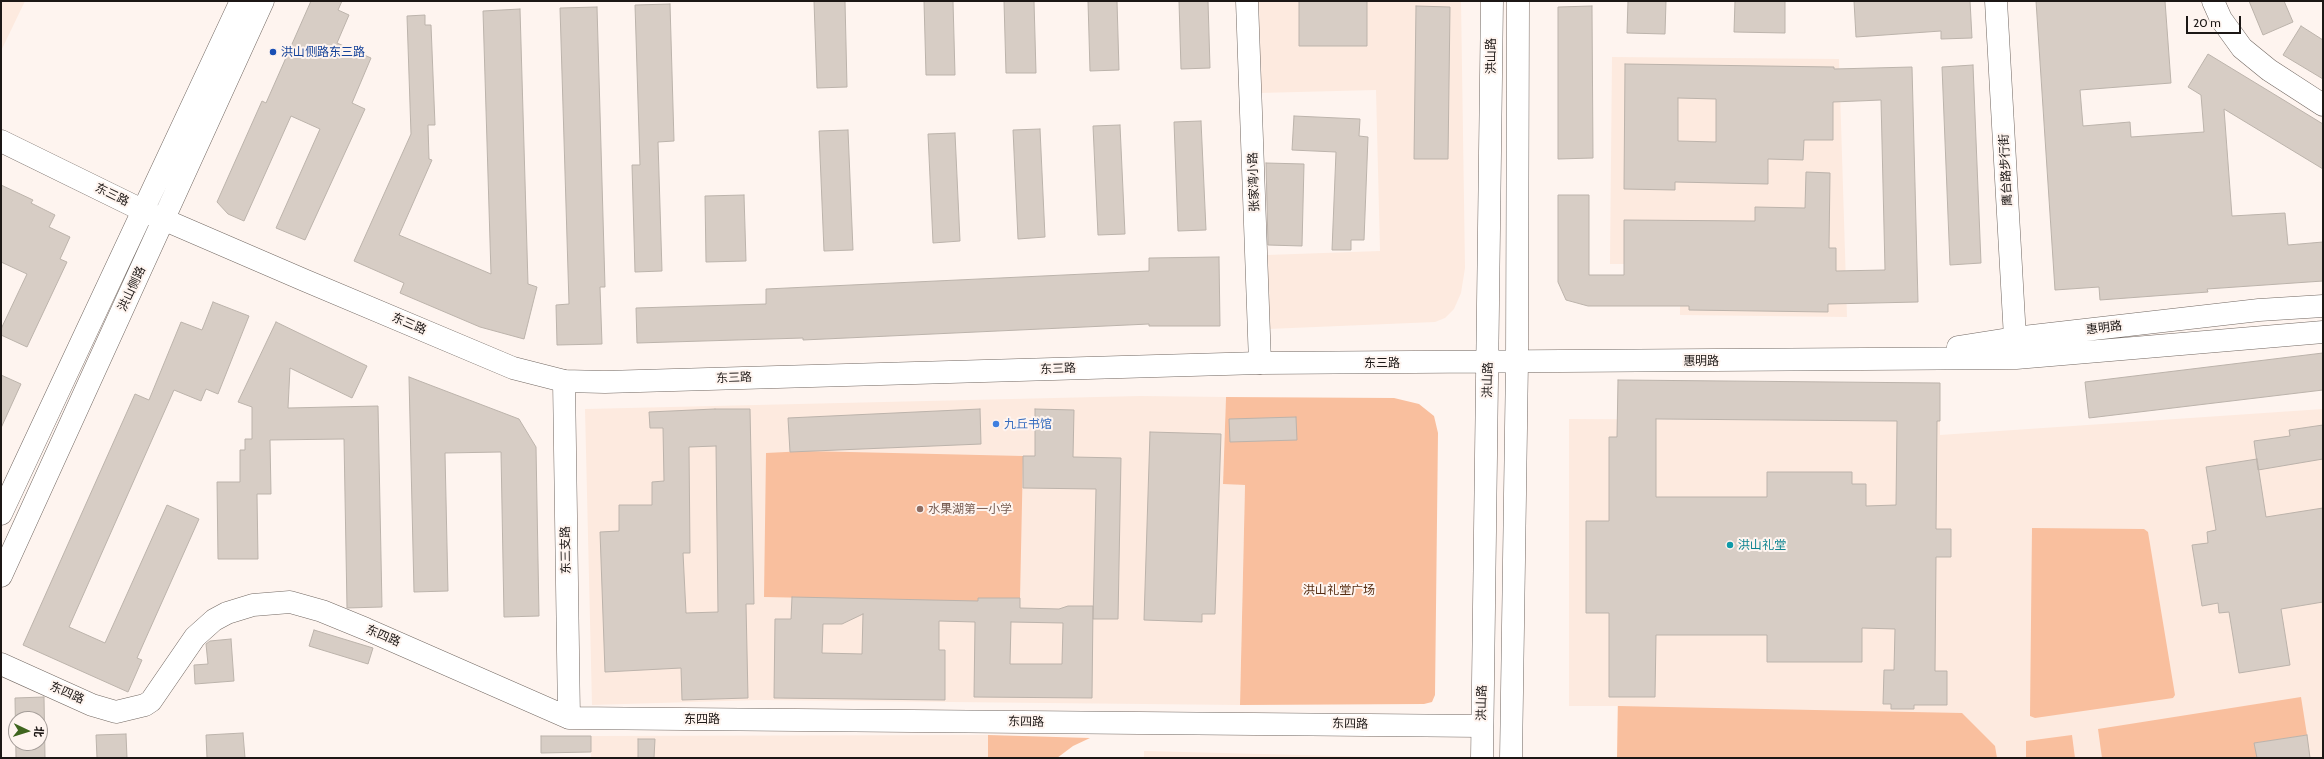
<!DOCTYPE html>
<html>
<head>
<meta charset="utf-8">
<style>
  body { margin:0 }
  #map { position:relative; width:2324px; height:759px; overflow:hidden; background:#fef4ef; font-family:Cabin,"Noto Sans SC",sans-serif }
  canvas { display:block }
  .frame { position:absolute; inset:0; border:2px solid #1c1715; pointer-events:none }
  .north { position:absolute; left:8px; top:711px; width:40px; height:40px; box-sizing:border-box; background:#fef4ef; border:1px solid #a49c98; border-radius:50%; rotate:94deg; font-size:11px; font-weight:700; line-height:16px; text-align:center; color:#1c1715 }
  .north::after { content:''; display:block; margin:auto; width:14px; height:18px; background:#3f651e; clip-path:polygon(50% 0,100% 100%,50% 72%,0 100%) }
  .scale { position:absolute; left:2186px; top:16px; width:55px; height:18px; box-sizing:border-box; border:2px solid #1c1715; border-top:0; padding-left:5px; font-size:12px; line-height:14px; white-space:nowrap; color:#1c1715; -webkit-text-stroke:3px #fef4ef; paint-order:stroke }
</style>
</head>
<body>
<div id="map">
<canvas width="2324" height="759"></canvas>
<div class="frame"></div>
<div class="north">北</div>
<div class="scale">20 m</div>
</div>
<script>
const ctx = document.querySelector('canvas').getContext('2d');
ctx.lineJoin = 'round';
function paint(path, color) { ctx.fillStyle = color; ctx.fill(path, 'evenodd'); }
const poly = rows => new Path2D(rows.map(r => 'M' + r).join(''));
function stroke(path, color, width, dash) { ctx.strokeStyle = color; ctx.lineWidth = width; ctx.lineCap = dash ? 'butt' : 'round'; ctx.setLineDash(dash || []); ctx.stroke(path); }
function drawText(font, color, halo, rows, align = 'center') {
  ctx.font = font + ' Cabin,"Noto Sans SC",sans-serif'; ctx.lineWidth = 4; ctx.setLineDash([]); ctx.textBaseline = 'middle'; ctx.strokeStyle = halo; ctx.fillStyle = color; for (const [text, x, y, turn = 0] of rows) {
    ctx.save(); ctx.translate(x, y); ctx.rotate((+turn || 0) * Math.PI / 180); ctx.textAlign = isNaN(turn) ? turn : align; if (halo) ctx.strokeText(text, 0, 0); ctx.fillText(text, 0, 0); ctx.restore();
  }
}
paint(poly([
  [1,1,25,1,1,51],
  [1256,1,1461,1,1465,268,1461,293,1454,309,1445,318,1435,322,1268,329,1267,255,1380,251,1376,90,1259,93],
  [1612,57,1839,59,1847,317,1680,315,1680,264,1610,264],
  [1140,396,1226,397,1223,483,1245,485,1240,705,758,700,592,705,585,409],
  [2323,409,2323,758,1617,758,1617,706,1569,706,1569,419,1940,421,1940,435],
  [988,735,988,758,591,758,591,736],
  [1144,751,1416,758,1144,758]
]), '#fdeadf');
paint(poly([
  [1226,397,1394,398,1419,404,1434,416,1438,433,1435,695,1432,702,1424,704,1240,705,1245,485,1223,484],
  [806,451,1023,456,1020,598,979,598,978,607,954,601,764,597,766,453],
  [2032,528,2144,529,2148,532,2175,695,2173,698,2035,718,2030,716],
  [2301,697,2307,735,2255,743,2257,758,2102,758,2098,729],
  [1618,706,1962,713,1995,746,1997,758,1617,758],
  [988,735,1090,738,1073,746,1057,758,988,758],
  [2072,735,2075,758,2026,758,2026,741]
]), '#f9bf9e');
const building = poly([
  [311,1,342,1,338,10,349,15,337,43,371,58,352,103,365,109,305,240,276,228,320,129,291,116,244,221,228,214,217,202,262,101,266,103,311,1],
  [814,1,845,1,847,87,817,88,814,1],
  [924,1,953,1,955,75,926,75,924,1],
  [1004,1,1034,1,1036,73,1006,73,1004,1],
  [1088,1,1117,1,1119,70,1090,71,1088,1],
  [1179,1,1208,1,1210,68,1181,69,1179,1],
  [1299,1,1367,1,1367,46,1299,46,1299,1],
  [1628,1,1666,1,1665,34,1627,33,1628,1],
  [1735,1,1785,1,1785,33,1734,32,1735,1],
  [1854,1,1970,1,1972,38,1941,39,1941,31,1856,37,1854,1],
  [2036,1,2165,1,2171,83,2080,90,2083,126,2130,122,2131,137,2204,132,2201,95,2188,87,2208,54,2323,124,2323,169,2224,109,2232,216,2285,213,2288,245,2323,242,2323,281,2207,289,2208,292,2100,300,2099,287,2055,290,2036,1],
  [2249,1,2284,1,2293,22,2263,35,2249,1],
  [670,4,674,141,658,142,662,271,635,272,632,165,640,165,635,5,670,4],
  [1416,6,1450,7,1448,159,1414,159,1416,6],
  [1592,6,1593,158,1558,159,1558,7,1592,6],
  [597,7,605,287,600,287,602,344,557,345,556,305,569,304,560,8,597,7],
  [520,9,528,284,537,287,524,339,480,327,400,293,404,283,354,261,411,134,407,16,425,15,425,25,431,25,435,125,428,125,429,159,432,160,399,235,491,274,483,11,520,9],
  [2301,26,2323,40,2323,79,2283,55,2301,26],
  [1625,64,1834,67,1834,69,1912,67,1918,302,1828,304,1828,312,1689,310,1689,306,1588,306,1566,300,1558,282,1558,195,1589,195,1589,275,1624,275,1624,220,1755,221,1755,207,1805,208,1806,172,1830,173,1829,248,1836,248,1836,271,1885,270,1881,100,1833,102,1833,140,1804,140,1803,160,1768,159,1768,184,1675,182,1675,190,1624,189,1625,64],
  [1678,98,1716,99,1716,142,1678,141,1678,98],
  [1973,65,1981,263,1950,265,1942,67,1973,65],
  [1294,116,1360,119,1359,136,1368,137,1364,240,1351,240,1351,250,1332,250,1336,152,1292,150,1294,116],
  [1201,121,1206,230,1178,231,1174,122,1201,121],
  [1120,125,1125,234,1098,235,1093,126,1120,125],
  [1040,129,1045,237,1018,239,1013,130,1040,129],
  [848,130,853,250,824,251,819,131,848,130],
  [955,133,960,241,933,243,928,134,955,133],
  [1266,163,1304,164,1302,246,1268,245,1266,163],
  [1,185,33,200,31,203,55,215,49,227,70,237,60,259,67,262,27,347,1,335,1,329,27,274,1,262,1,185],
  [744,195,746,261,706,262,705,196,744,195],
  [1219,257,1220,326,1149,326,1149,324,803,340,803,338,637,343,636,308,766,304,766,289,1149,271,1149,258,1219,257],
  [213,302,249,316,218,394,206,389,201,401,174,390,69,627,105,643,167,505,199,519,137,658,142,660,128,692,23,645,135,394,149,400,181,322,202,330,213,302],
  [276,322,367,366,352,398,290,368,288,408,378,406,382,607,347,608,344,439,270,440,271,494,257,494,258,559,218,559,217,482,240,482,240,450,245,450,245,439,252,439,252,407,238,402,276,322],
  [2323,353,2323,390,2089,418,2085,382,2323,353],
  [1,375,21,384,1,428,1,375],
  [409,377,519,419,536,447,539,616,504,617,501,452,445,453,448,591,414,592,409,377],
  [1618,380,1940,383,1940,421,1937,421,1936,529,1951,529,1951,557,1936,557,1935,671,1947,671,1947,705,1914,705,1914,709,1891,709,1891,704,1883,704,1884,670,1894,670,1895,629,1862,628,1862,662,1767,662,1767,635,1656,635,1655,697,1609,697,1609,613,1586,613,1586,521,1609,521,1609,437,1617,437,1618,380],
  [1656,419,1897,421,1896,505,1866,506,1866,484,1852,484,1852,472,1767,472,1767,497,1656,497,1656,419],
  [715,409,750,409,754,604,746,604,748,698,682,700,681,668,605,672,600,532,619,531,619,505,652,505,652,482,664,481,663,428,650,428,649,412,715,409],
  [716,446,718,612,686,613,683,553,690,553,689,447,716,446],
  [980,409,981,444,790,452,788,418,980,409],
  [1035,409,1074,410,1073,457,1121,458,1118,619,1093,619,1096,489,1023,488,1023,456,1035,456,1035,409],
  [1296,417,1297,440,1230,442,1229,419,1296,417],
  [2323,425,2323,459,2258,470,2254,441,2290,436,2289,430,2323,425],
  [1150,432,1221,434,1215,614,1202,614,1202,622,1144,620,1150,432],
  [2257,459,2266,517,2323,508,2323,602,2281,609,2290,665,2239,673,2229,612,2219,613,2218,603,2202,606,2192,545,2208,543,2207,532,2216,530,2206,467,2257,459],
  [792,597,978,601,978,598,1020,598,1020,608,1059,609,1068,606,1093,606,1092,698,974,697,975,622,939,621,939,650,945,650,945,700,774,698,775,619,791,619,792,597],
  [863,614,862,654,822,653,823,624,842,624,863,614],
  [1011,622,1063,623,1062,664,1010,664,1011,622],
  [314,630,373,648,368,664,309,646,314,630],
  [231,639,234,681,195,684,194,665,208,664,206,644,210,641,231,639],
  [44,697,45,758,16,758,15,698,44,697],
  [16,719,40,719,40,743,16,743,16,719],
  [243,733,245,758,207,758,206,735,243,733],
  [126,734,127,758,97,758,96,735,126,734],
  [2307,735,2310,758,2257,758,2254,743,2307,735],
  [541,736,591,736,591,752,541,753,541,736],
  [638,739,655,739,654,758,638,758,638,739]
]);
paint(building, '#d7cdc5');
stroke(building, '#bcb3ab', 1);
const street = poly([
  [1247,1,1260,363],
  [1996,1,2015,338],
  [2213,1,2221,19,2242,48,2269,70,2323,105],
  [564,381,569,718],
  [1,664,92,705,116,712,145,705,151,701,195,637,214,620,227,613,253,605,290,602,322,611,366,629,569,718,1482,726]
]);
const secondary = poly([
  [1,141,144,211,304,280,513,368,564,381,605,382,1260,363,2016,358,2323,332],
  [1958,347,2015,338,2259,310,2323,306],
  [1,514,241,1],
  [1,576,263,1],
  [1482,758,1492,1],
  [1511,758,1517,362,1518,1]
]);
stroke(street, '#726862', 23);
stroke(secondary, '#726862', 23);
stroke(street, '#fff', 22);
stroke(secondary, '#fff', 22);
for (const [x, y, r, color] of [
  [273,52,4,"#1a4fb4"],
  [996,424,4,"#3f7fe0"],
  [920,509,4,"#8d6e63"],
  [1730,545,4,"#0f9aa8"]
]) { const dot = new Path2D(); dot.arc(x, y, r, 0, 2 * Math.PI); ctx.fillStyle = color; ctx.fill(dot); stroke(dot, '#fef4ef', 1.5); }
drawText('12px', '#164399', '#fef4ef', [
  ["洪山侧路东三路",281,52]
], 'left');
drawText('12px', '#1c1715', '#fef4ef', [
  ["洪山路",1491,56,-90],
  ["鹰台路步行街",2006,170,-93],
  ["张家湾小路",1254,182,-92],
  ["东三路",112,195,26],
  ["洪山侧路",132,289,-65],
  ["东三路",409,324,23],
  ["惠明路",2104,328,-7],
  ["惠明路",1701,361],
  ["东三路",1382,363],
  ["东三路",1058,369,-2],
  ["东三路",734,378,-2],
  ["洪山路",1488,380,-89],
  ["东三支路",566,550,-91],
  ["东四路",383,636,23],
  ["东四路",67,693,24],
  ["洪山路",1482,703,-89],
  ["东四路",702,719],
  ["东四路",1026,722,1],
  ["东四路",1350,724,1]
]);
drawText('12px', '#366cbe', '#fef4ef', [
  ["九丘书馆",1004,424]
], 'left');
drawText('12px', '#785e54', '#fef4ef', [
  ["水果湖第一小学",928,509]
], 'left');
drawText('12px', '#0d838f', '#fef4ef', [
  ["洪山礼堂",1738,545]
], 'left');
drawText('12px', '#542a0f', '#fef4ef', [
  ["洪山礼堂广场",1339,590]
]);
</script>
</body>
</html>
